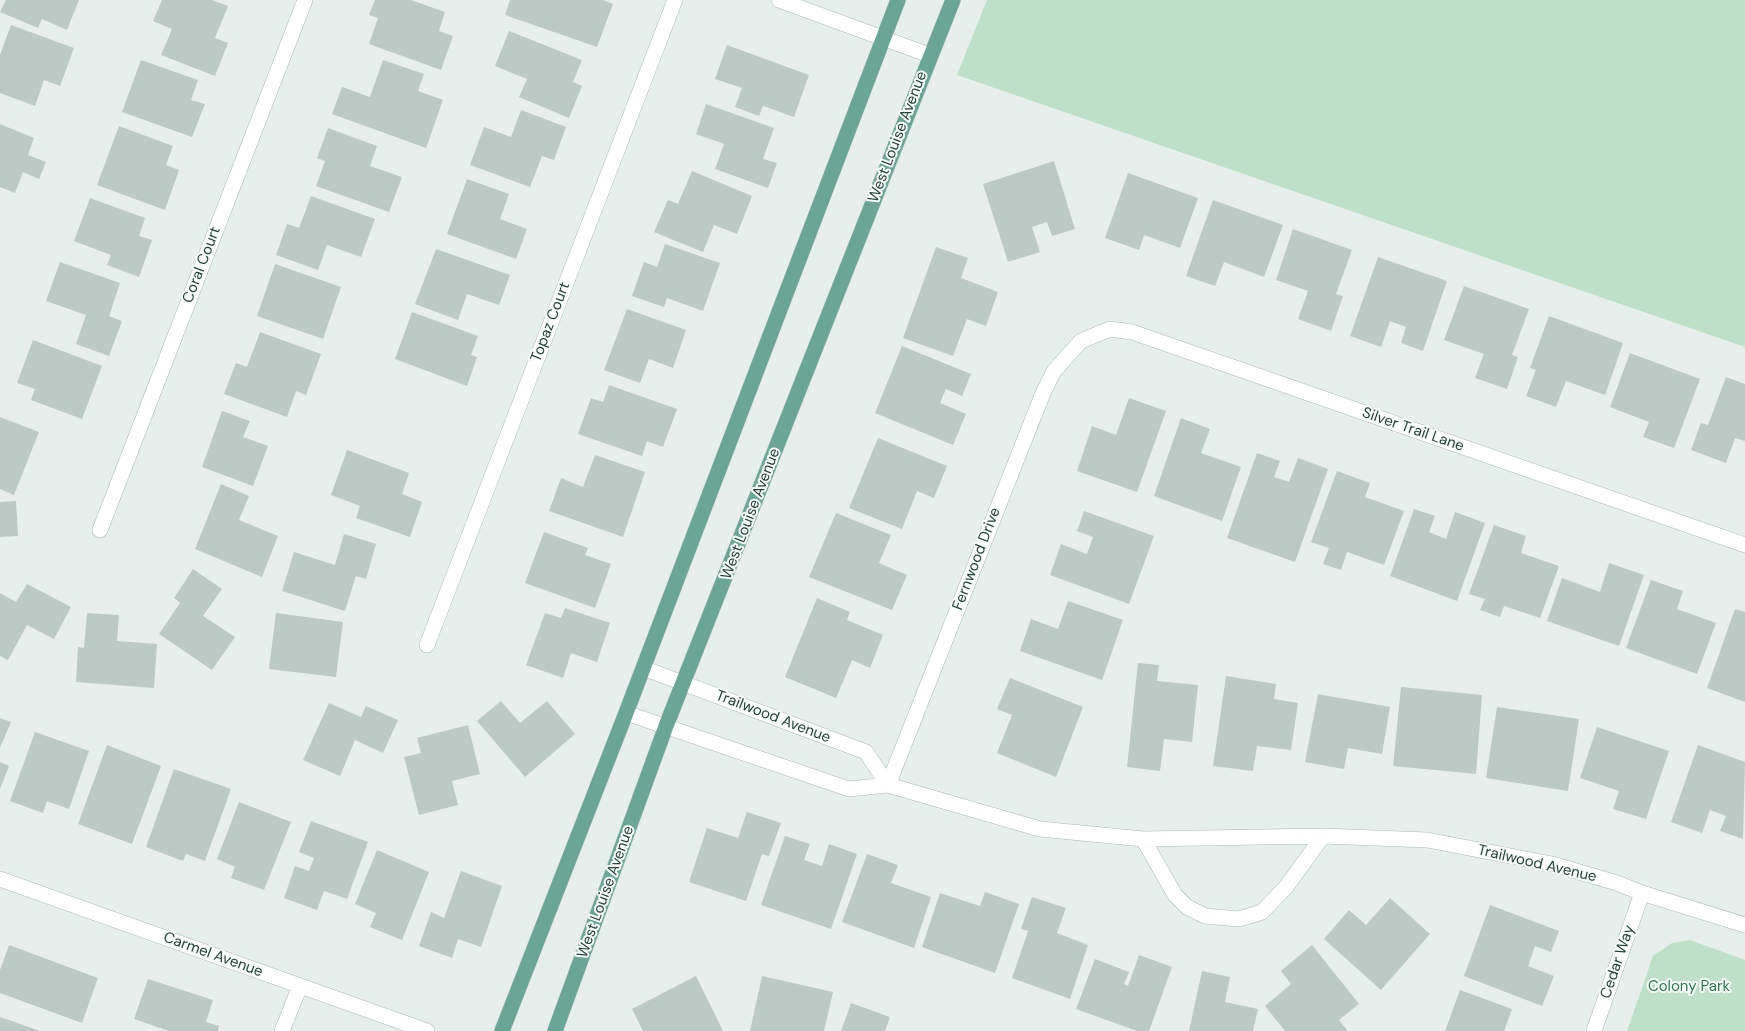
<!DOCTYPE html>
<html>
<head>
<meta charset="utf-8">
<style>
  body { margin:0 }
  canvas { display:block; background:#e6efeb }
</style>
</head>
<body>
<canvas width="1745" height="1031"></canvas>
<script>
const ctx = document.querySelector('canvas').getContext('2d');
ctx.lineJoin = 'round';
function paint(path, color) { ctx.fillStyle = color; ctx.fill(path, 'evenodd'); }
const poly = rows => new Path2D(rows.map(r => 'M' + r).join(''));
function stroke(path, color, width, dash) { ctx.strokeStyle = color; ctx.lineWidth = width; ctx.lineCap = dash ? 'butt' : 'round'; ctx.setLineDash(dash || []); ctx.stroke(path); }
function drawText(font, color, halo, rows, align = 'center') {
  ctx.font = font + ' "DM Sans",sans-serif'; ctx.lineWidth = 4; ctx.setLineDash([]); ctx.textBaseline = 'middle'; ctx.strokeStyle = halo; ctx.fillStyle = color; for (const [text, x, y, turn = 0] of rows) {
    ctx.save(); ctx.translate(x, y); ctx.rotate((+turn || 0) * Math.PI / 180); ctx.textAlign = isNaN(turn) ? turn : align; if (halo) ctx.strokeText(text, 0, 0); ctx.fillText(text, 0, 0); ctx.restore();
  }
}
paint(poly([
  [987,0,1745,0,1745,347,957,75],
  [1690,940,1745,960,1745,1031,1627,1031,1653,956,1672,943]
]), '#bfe0c8');
paint(poly([
  [6,0,79,0,67,30,42,19,38,28,0,12],
  [162,0,212,0,228,6,215,38,228,43,215,76,161,55,172,29,153,21],
  [375,0,411,0,445,12,439,31,453,36,441,70,369,44,378,18,369,15],
  [510,0,603,0,613,4,597,47,505,15],
  [11,25,74,48,60,86,44,80,35,106,0,93,0,55],
  [509,31,582,60,573,82,582,86,569,118,519,97,527,79,495,66],
  [727,45,809,75,794,117,763,106,759,116,735,107,742,88,715,79],
  [141,60,198,80,191,100,205,104,192,137,122,112],
  [383,60,424,74,418,91,443,100,426,148,332,114,342,87,370,97],
  [706,104,774,128,763,159,777,163,768,188,715,169,724,144,696,134],
  [521,110,566,127,554,160,542,156,530,187,470,165,484,127,511,137],
  [0,124,34,138,28,155,46,162,39,179,23,172,15,193,0,187],
  [119,126,173,146,166,165,179,170,165,210,97,185],
  [328,128,377,146,370,166,402,177,389,212,316,186,325,161,317,158],
  [1054,161,1075,229,1052,236,1047,222,1032,227,1040,252,1008,262,983,184],
  [692,171,752,196,737,234,714,225,703,252,654,232,668,200,678,204],
  [1128,173,1198,198,1180,248,1144,235,1139,250,1105,238],
  [467,179,509,194,500,219,527,229,516,259,447,234],
  [311,196,375,219,361,257,327,245,318,270,276,255,287,224,299,228],
  [90,198,145,218,139,236,152,240,139,277,107,265,111,255,74,241],
  [1213,200,1283,225,1264,277,1224,262,1215,286,1186,276],
  [1293,229,1352,250,1336,294,1343,296,1331,331,1298,319,1308,291,1276,280],
  [665,244,720,263,703,311,667,298,664,307,632,296,644,262,657,267],
  [936,247,968,258,961,278,998,292,986,326,967,319,953,356,903,338],
  [436,249,510,275,499,305,467,294,458,320,415,304],
  [1378,257,1447,281,1423,351,1401,343,1406,327,1390,321,1381,347,1350,336],
  [60,262,120,283,109,316,122,321,109,356,76,344,86,315,46,301],
  [275,264,341,287,323,339,257,316],
  [1464,286,1529,309,1512,355,1518,357,1507,389,1475,378,1484,354,1444,340],
  [627,309,686,330,673,368,649,359,640,383,604,370],
  [412,312,478,336,471,355,477,357,467,386,395,359],
  [1549,316,1623,343,1605,395,1566,381,1556,407,1526,396,1536,370,1530,368],
  [260,332,321,354,306,395,296,391,287,417,224,394,236,363,247,367],
  [33,340,102,366,82,419,31,400,35,389,17,383],
  [902,346,971,374,962,396,946,389,940,403,966,414,953,445,875,413],
  [1630,353,1700,379,1674,448,1643,437,1649,422,1610,407],
  [1726,377,1745,384,1745,441,1735,438,1726,463,1691,450,1701,423,1708,425],
  [609,385,677,409,663,447,647,441,642,456,578,434,591,398,603,402],
  [1129,398,1166,411,1137,492,1077,471,1092,426,1116,435],
  [222,411,250,421,243,437,268,446,253,486,202,467],
  [0,417,39,432,14,495,0,489],
  [1181,418,1210,429,1201,453,1241,467,1222,521,1154,496],
  [878,438,947,466,934,498,917,491,902,529,849,508],
  [347,450,409,473,402,494,422,502,410,537,356,518,360,506,331,495],
  [1257,453,1280,461,1274,477,1289,482,1298,458,1328,469,1295,562,1227,538],
  [595,455,645,472,623,537,549,511,561,478,583,487],
  [1337,471,1370,483,1365,497,1404,511,1384,565,1347,552,1341,570,1323,564,1329,548,1311,542],
  [221,484,249,496,239,520,278,536,262,577,195,549],
  [16,501,18,536,0,537,0,502],
  [1414,509,1435,516,1429,532,1446,539,1455,512,1485,523,1457,601,1390,576],
  [1084,511,1154,536,1129,604,1050,575,1061,544,1087,554,1093,537,1077,531],
  [836,513,891,535,879,563,907,575,892,610,809,577],
  [1494,525,1526,536,1521,553,1559,566,1540,618,1504,606,1500,617,1480,610,1485,599,1469,594],
  [544,532,588,548,585,555,611,564,595,608,525,583],
  [344,534,376,544,366,579,356,576,345,611,282,591,294,552,335,565],
  [1609,563,1644,575,1619,646,1547,621,1562,578,1600,592],
  [193,569,222,589,203,616,235,637,212,670,159,634,180,603,174,598],
  [1651,580,1683,591,1677,609,1716,623,1697,674,1626,648],
  [27,584,71,607,54,639,27,625,8,660,0,656,0,593,16,602],
  [817,598,850,612,847,620,883,635,870,668,852,660,836,698,785,677],
  [1068,601,1123,620,1102,680,1020,651,1031,619,1058,629],
  [565,608,610,623,597,662,571,653,563,678,526,665,545,613,561,618],
  [1735,609,1745,612,1745,702,1707,688],
  [87,613,119,615,117,641,157,644,154,688,76,682,78,647,84,648],
  [276,613,343,622,336,677,269,669],
  [1138,663,1159,665,1157,681,1198,685,1192,742,1164,739,1160,771,1127,767],
  [1226,676,1276,684,1274,699,1298,703,1291,750,1257,746,1253,771,1213,766],
  [1010,678,1083,707,1056,777,997,753,1012,715,997,709],
  [1401,687,1482,695,1476,774,1393,766],
  [1318,694,1390,707,1382,754,1348,748,1344,769,1305,762],
  [501,701,520,723,547,701,575,734,525,777,477,721],
  [329,703,361,717,366,706,398,720,383,753,355,740,340,776,303,760],
  [1497,707,1579,719,1568,791,1486,778],
  [0,718,11,722,0,748],
  [468,725,480,774,452,781,458,805,419,815,404,757,421,753,417,738],
  [1597,727,1669,751,1646,819,1613,809,1619,791,1580,778],
  [35,732,89,751,69,809,47,801,43,813,10,801],
  [107,745,161,766,132,844,78,824],
  [1698,745,1745,762,1743,839,1720,831,1726,816,1710,810,1702,833,1671,822],
  [0,762,9,766,0,789],
  [174,769,231,789,205,861,186,854,183,861,146,847],
  [239,802,291,822,264,890,231,878,235,867,217,859],
  [747,812,781,823,769,856,762,854,746,901,689,882,707,828,738,838],
  [311,821,368,842,347,899,324,891,317,910,284,898,295,866,309,871,314,858,299,852],
  [785,836,810,844,804,860,822,866,829,844,857,854,831,929,761,905],
  [377,850,429,872,402,940,370,927,376,913,355,904],
  [867,854,898,865,891,883,931,897,914,948,842,922],
  [461,871,502,886,481,947,458,939,452,958,419,946,431,912,444,918],
  [985,892,1019,904,995,973,922,947,940,893,980,906],
  [1032,897,1066,908,1057,933,1088,945,1070,999,1012,978,1028,931,1021,929],
  [1390,898,1430,934,1381,990,1324,939,1349,910,1366,925],
  [1490,905,1559,931,1551,952,1535,946,1528,966,1554,976,1542,1006,1464,976],
  [9,945,98,978,82,1023,0,993,0,970],
  [1312,945,1359,1004,1339,1020,1347,1030,1346,1031,1285,1031,1265,1006,1291,984,1281,971],
  [1139,955,1172,967,1149,1031,1137,1031,1076,1009,1095,959,1129,972,1124,984,1128,986],
  [1202,971,1230,977,1225,1002,1258,1009,1253,1031,1189,1031],
  [696,976,723,1031,643,1031,632,1009],
  [762,976,833,992,824,1031,750,1031],
  [148,979,213,1000,206,1022,219,1026,218,1031,169,1031,134,1019],
  [1460,990,1512,1009,1504,1031,1445,1031],
  [851,1003,890,1017,885,1031,841,1031],
  [0,1017,40,1031,0,1031]
]), '#bbcac4');
const minor = poly([
  [779,0,929,55],
  [100,530,305,0],
  [427,645,675,0],
  [643,668,866,752,888,785],
  [626,713,849,789,888,785,1040,829,1143,839,1323,836,1427,840,1552,864,1617,883,1642,893,1745,925],
  [888,785,1043,393,1054,371,1081,341,1110,329,1132,332,1745,545],
  [1143,839,1175,895,1187,907,1205,916,1239,919,1262,912,1286,887,1323,836],
  [0,879,427,1031],
  [282,1031,300,986],
  [1594,1031,1642,893]
]);
const major = poly([
  [502,1031,626,713,898,0],
  [555,1031,666,726,953,0]
]);
stroke(minor, '#a8b8b2', 16);
stroke(major, '#c2cac8', 16);
stroke(minor, '#fff', 15);
stroke(major, '#6aa596', 15);
drawText('15px', '#24423a', '#f7fbf9', [
  ["West Louise Avenue",898,137,-69],
  ["Coral Court",202,265,-69],
  ["Topaz Court",551,322,-69],
  ["Silver Trail Lane",1413,430,19],
  ["West Louise Avenue",751,514,-69],
  ["Fernwood Drive",977,559,-69],
  ["Trailwood Avenue",773,717,21],
  ["Trailwood Avenue",1537,864,13],
  ["West Louise Avenue",606,892,-70],
  ["Carmel Avenue",213,955,20],
  ["Cedar Way",1618,962,-71]
]);
drawText('15px', '#2d7a4b', '#f7fbf9', [
  ["Colony Park",1689,987]
]);
</script>
</body>
</html>
